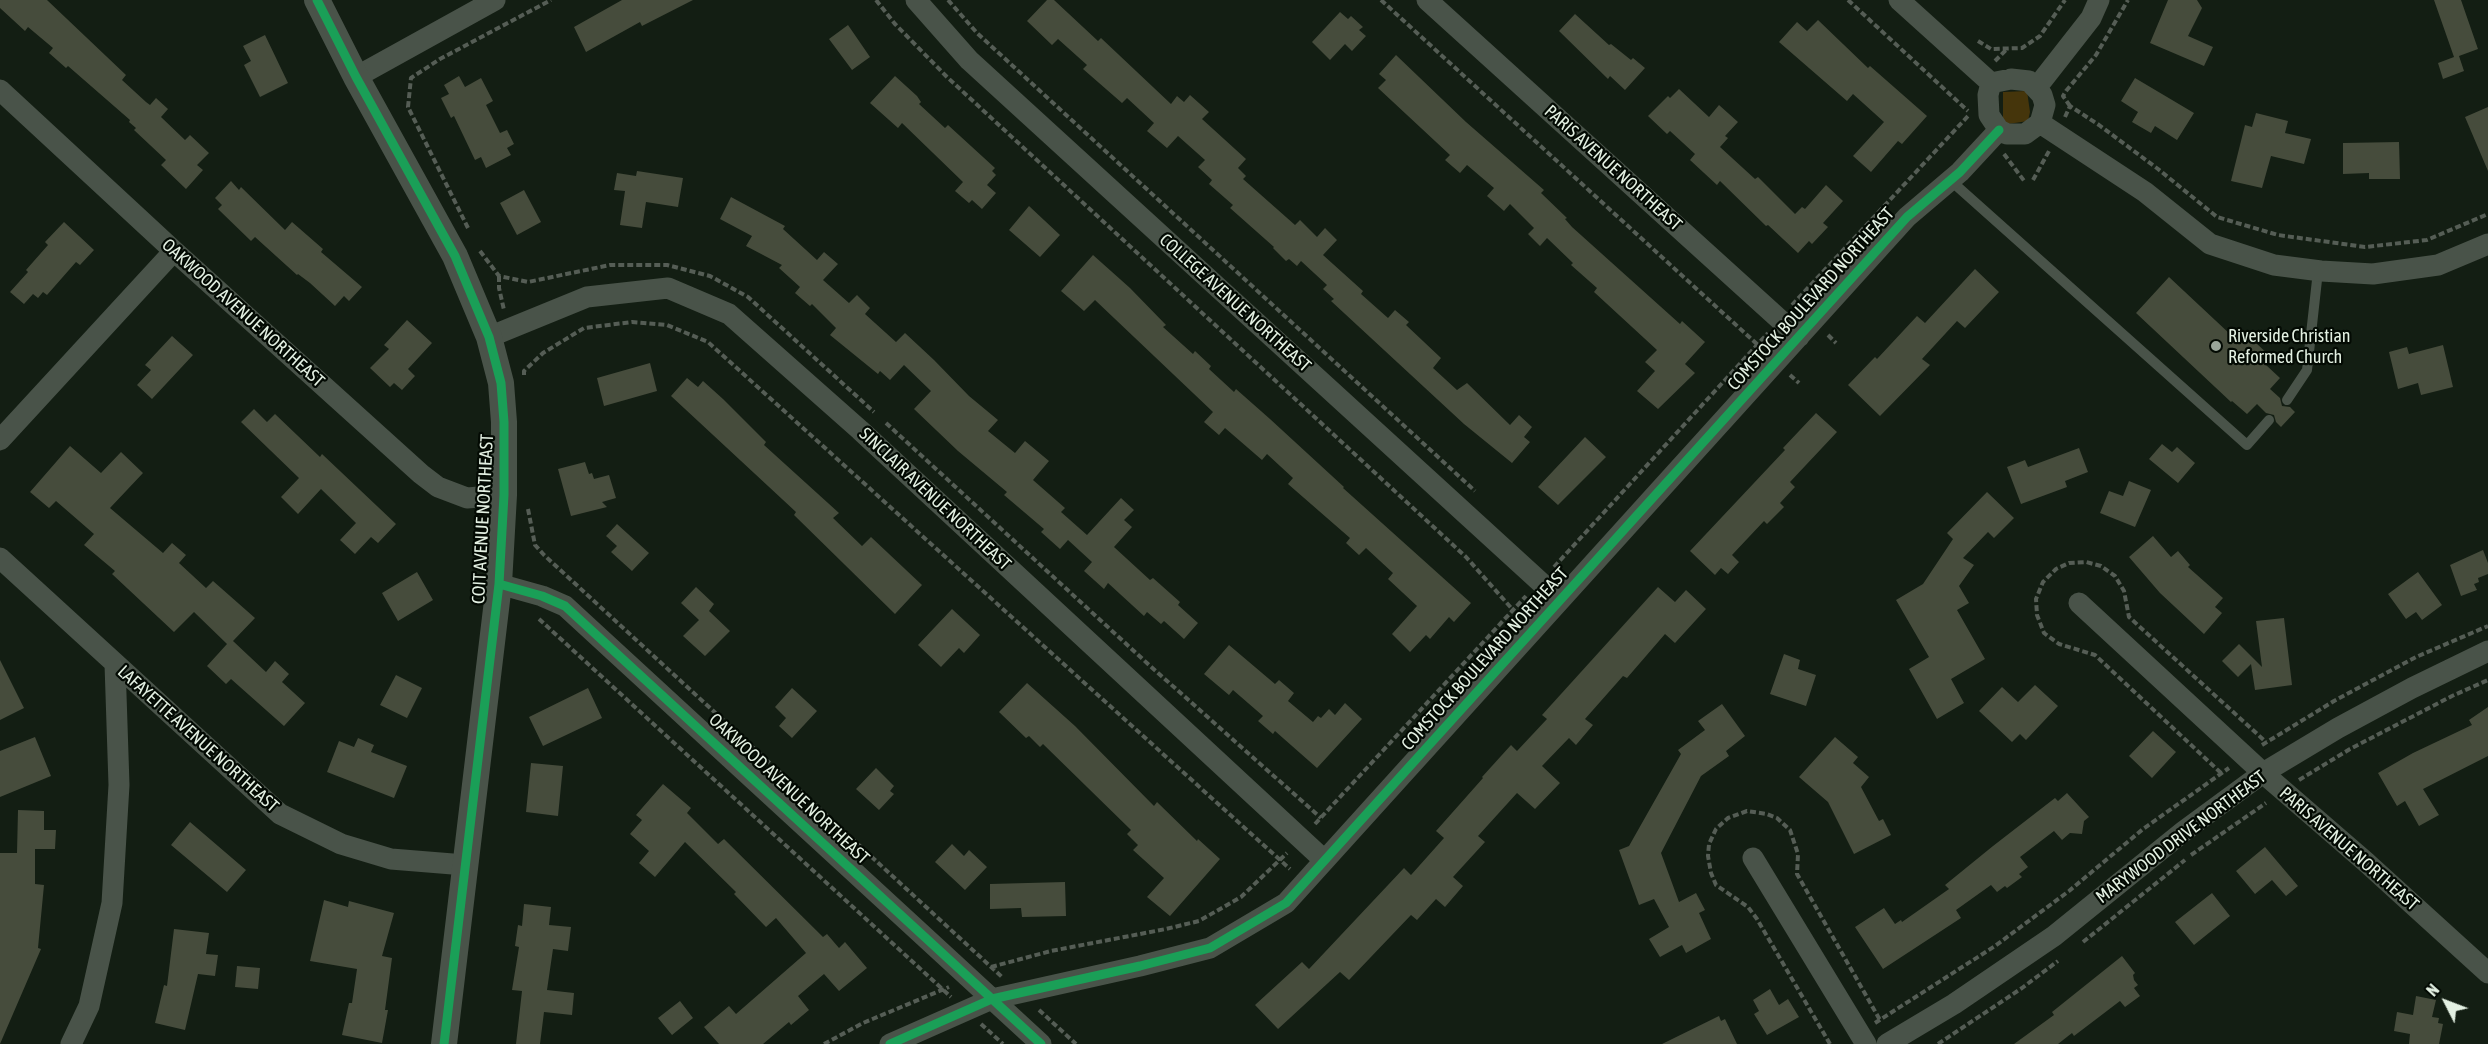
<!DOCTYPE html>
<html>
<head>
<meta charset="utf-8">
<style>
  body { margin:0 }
  #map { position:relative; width:2488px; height:1044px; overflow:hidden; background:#131e13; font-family:"Asap Condensed",sans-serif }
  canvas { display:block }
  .north { position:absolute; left:2416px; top:972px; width:60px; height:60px; -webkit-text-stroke:4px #030a03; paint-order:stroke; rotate:312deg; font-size:16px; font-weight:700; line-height:24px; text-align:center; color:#e3f0e2 }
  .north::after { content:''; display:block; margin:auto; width:21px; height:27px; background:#e3f0e2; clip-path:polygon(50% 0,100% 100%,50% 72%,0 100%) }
</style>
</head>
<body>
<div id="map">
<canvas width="2488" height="1044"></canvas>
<div class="north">N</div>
</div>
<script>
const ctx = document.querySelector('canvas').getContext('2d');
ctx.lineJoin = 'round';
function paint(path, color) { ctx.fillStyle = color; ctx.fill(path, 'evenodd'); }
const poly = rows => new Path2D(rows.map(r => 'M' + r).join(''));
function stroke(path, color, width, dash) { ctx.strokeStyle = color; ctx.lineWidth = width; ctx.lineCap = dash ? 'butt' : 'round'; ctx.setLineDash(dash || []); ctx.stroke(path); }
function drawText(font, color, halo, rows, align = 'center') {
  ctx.font = font + ' "Asap Condensed",sans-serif'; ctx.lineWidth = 4.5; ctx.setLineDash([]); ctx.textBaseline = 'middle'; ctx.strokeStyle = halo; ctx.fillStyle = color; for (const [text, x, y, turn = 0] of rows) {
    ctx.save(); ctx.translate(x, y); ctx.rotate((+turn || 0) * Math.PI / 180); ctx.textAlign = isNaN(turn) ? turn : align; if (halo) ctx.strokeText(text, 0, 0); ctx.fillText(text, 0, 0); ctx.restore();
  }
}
paint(poly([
  [2027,91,2030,112,2028,121,2008,124,2003,120,2003,92]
]), '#45350b');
paint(poly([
  [0,0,47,0,126,75,122,80,146,102,150,105,156,98,168,109,161,117,185,140,190,135,209,153,197,165,203,170,186,189,161,165,166,160,134,130,136,128,129,122,130,120,68,66,66,68,49,53,53,48,28,27,25,31,0,8],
  [622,0,693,0,642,26,640,22,586,52,574,27],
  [1047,0,1054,0,1098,41,1101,38,1171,104,1177,96,1184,102,1190,95,1209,112,1202,119,1246,159,1238,168,1246,176,1243,179,1295,225,1300,220,1317,237,1325,228,1337,240,1323,255,1363,291,1361,294,1388,318,1395,310,1409,322,1406,325,1441,358,1433,368,1457,390,1467,383,1510,425,1519,415,1532,427,1524,437,1530,442,1512,463,1464,424,1331,301,1334,299,1323,289,1327,285,1301,261,1297,266,1289,259,1286,261,1273,248,1274,247,1230,208,1233,205,1209,184,1212,180,1198,167,1205,160,1178,136,1167,148,1147,131,1154,123,1127,98,1122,103,1083,69,1087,65,1058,39,1052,45,1027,21],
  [2168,0,2197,0,2202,8,2188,36,2213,47,2204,66,2150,43],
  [2434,0,2461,0,2478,49,2459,56,2464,71,2443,79,2438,63,2454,57],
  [1340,12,1348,19,1351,16,1363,27,1359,30,1366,36,1352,51,1345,44,1330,60,1312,42],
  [1575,14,1609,45,1611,44,1631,60,1633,58,1645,68,1625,90,1610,76,1608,79,1559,31],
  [1818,20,1868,68,1870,66,1927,116,1902,144,1898,141,1871,172,1853,156,1884,122,1853,94,1847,101,1779,42,1797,22,1807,31],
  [848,25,870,57,852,70,829,39],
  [265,35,288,83,260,97,244,65,251,61,243,46],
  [1396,55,1466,122,1544,190,1541,193,1567,218,1565,219,1572,227,1680,324,1682,321,1705,342,1685,364,1695,373,1658,409,1637,391,1655,371,1645,362,1657,350,1594,292,1597,288,1571,265,1573,263,1547,238,1540,246,1528,234,1534,228,1510,204,1504,211,1487,196,1494,188,1467,165,1460,173,1445,160,1450,155,1378,88,1386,80,1379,74],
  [459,76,465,87,481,78,493,101,486,105,500,133,507,130,514,144,507,148,511,155,486,168,481,157,475,160,454,116,451,118,441,98,449,94,444,85],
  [895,76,917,96,921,102,919,104,945,128,948,125,995,168,992,171,996,175,987,185,996,193,982,209,972,200,969,203,955,191,963,182,902,123,898,128,870,103],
  [2135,78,2194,113,2177,140,2155,126,2151,133,2132,122,2138,112,2121,101],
  [1679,89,1709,117,1719,105,1738,122,1725,136,1728,138,1720,147,1755,179,1758,177,1795,214,1802,207,1805,209,1826,185,1843,201,1823,223,1828,227,1812,244,1809,241,1798,253,1768,225,1766,226,1720,181,1717,185,1690,160,1695,154,1670,131,1667,134,1648,116,1668,96,1670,98],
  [2488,107,2488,171,2465,117],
  [2256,113,2288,121,2285,133,2311,139,2304,164,2271,156,2262,188,2231,181,2245,125,2252,127],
  [2399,142,2400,179,2369,179,2369,173,2343,174,2343,143],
  [637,171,683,178,678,207,646,202,642,228,620,225,625,191,614,190,617,173,636,176],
  [231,181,239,190,241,187,285,230,292,222,323,249,321,252,362,287,349,301,344,296,335,306,310,283,298,274,297,275,255,237,251,241,218,209,222,205,215,198],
  [524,190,541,222,517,235,500,203],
  [731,197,785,226,783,229,817,260,824,252,838,264,823,280,849,303,857,295,870,308,865,314,896,342,905,333,934,360,969,396,998,420,988,431,1015,453,1025,441,1049,461,1033,480,1065,508,1061,512,1087,535,1121,498,1134,510,1124,520,1132,527,1114,547,1150,580,1153,578,1180,602,1178,605,1198,623,1184,639,1164,621,1161,624,1147,612,1144,616,1108,583,1104,589,1084,571,1092,562,1068,540,1060,549,1041,532,1044,529,1004,495,1007,492,958,451,914,409,931,391,904,365,890,380,880,371,878,374,830,335,836,328,812,304,810,306,795,293,800,287,779,268,782,265,746,246,752,236,720,219],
  [1029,206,1060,235,1040,257,1009,230],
  [64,222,94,250,80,265,76,262,47,295,43,292,38,298,33,294,24,304,10,292,28,272,26,270,48,245,45,242],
  [1093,255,1130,288,1166,325,1163,327,1193,354,1195,351,1211,366,1209,369,1234,392,1236,389,1270,419,1344,487,1343,488,1471,603,1454,622,1449,617,1430,639,1426,635,1410,652,1392,634,1417,606,1388,579,1393,573,1366,548,1359,555,1346,543,1350,538,1288,484,1293,478,1267,454,1262,460,1225,428,1219,435,1204,422,1213,412,1095,300,1084,311,1061,291],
  [1975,269,1999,292,1965,328,1957,321,1922,359,1930,365,1880,416,1848,385,1875,357,1877,359,1917,316,1925,323],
  [2169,277,2231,335,2239,327,2272,358,2266,365,2280,378,2270,389,2280,398,2282,406,2290,407,2295,412,2281,427,2276,422,2274,415,2266,413,2257,404,2247,414,2232,401,2231,402,2136,313],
  [407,320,432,343,408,369,415,376,402,390,394,383,390,387,370,368,389,349,384,345],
  [172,336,193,355,152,399,137,385,151,370,145,365],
  [2443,345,2453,387,2421,395,2418,383,2398,389,2389,352,2407,347,2409,354],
  [650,363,657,391,604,406,597,378],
  [687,378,698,387,703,381,723,399,766,442,764,445,839,513,833,518,862,546,871,537,922,585,895,614,794,515,796,512,671,396],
  [254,409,267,422,275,414,320,457,322,454,396,524,378,543,371,537,355,554,340,540,356,523,321,489,298,514,281,497,299,478,241,422],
  [1816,413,1837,432,1790,482,1795,487,1780,503,1784,507,1767,524,1764,521,1732,555,1739,562,1728,574,1721,568,1715,575,1690,551,1785,450,1783,448],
  [1585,437,1606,457,1558,505,1538,487],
  [2162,444,2172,452,2177,447,2195,463,2178,483,2149,459],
  [70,446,101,473,121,452,143,473,110,508,163,553,172,543,186,555,179,563,206,588,213,581,255,618,233,641,266,672,275,661,289,674,282,682,305,703,284,726,231,679,226,684,207,666,227,644,194,612,174,632,112,574,115,571,84,545,94,534,56,501,49,508,30,492],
  [2079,448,2088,472,2065,481,2067,487,2021,504,2007,467,2025,460,2028,467],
  [585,462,589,474,592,473,594,479,609,475,616,498,602,502,607,507,571,516,558,469],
  [2129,481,2151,490,2135,527,2100,513,2109,491,2123,496],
  [1987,492,2014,518,1994,538,1988,532,1963,558,1974,565,1959,586,1969,603,1957,610,1985,659,1951,679,1964,703,1937,719,1909,669,1929,657,1896,600,1923,584,1953,539,1947,533],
  [617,524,649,553,632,571,611,552,617,546,606,536],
  [2153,536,2171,557,2178,551,2190,565,2188,567,2223,598,2215,607,2222,613,2204,634,2160,593,2129,557],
  [2483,550,2488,563,2488,574,2478,578,2479,582,2474,584,2477,590,2461,596,2450,565],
  [417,572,433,600,398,621,382,593],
  [2418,572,2442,605,2422,620,2416,612,2406,619,2388,594],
  [696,587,714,604,709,611,730,631,705,656,683,636,699,620,681,603],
  [1658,587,1675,602,1686,590,1706,609,1675,643,1665,634,1627,678,1623,676,1585,719,1593,725,1576,745,1569,738,1542,766,1560,783,1535,809,1517,793,1478,836,1485,842,1453,877,1463,886,1445,907,1436,899,1417,920,1411,915,1349,980,1340,972,1278,1029,1255,1005,1302,962,1309,969,1404,868,1411,875,1444,838,1436,831,1483,778,1482,777,1511,745,1517,751,1547,719,1542,715],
  [952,609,980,635,964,653,959,648,941,667,918,645],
  [2284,618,2292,685,2255,690,2251,664,2238,677,2222,661,2239,644,2262,667,2256,621],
  [1229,645,1275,684,1279,680,1294,693,1288,701,1313,722,1318,716,1321,718,1329,709,1335,715,1345,703,1362,719,1317,768,1275,731,1273,734,1258,721,1263,716,1233,690,1229,695,1204,674],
  [1784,654,1800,660,1798,669,1816,675,1806,706,1770,694],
  [0,660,24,708,0,720],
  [396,675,422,688,407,718,380,705],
  [1027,683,1075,726,1154,806,1157,802,1197,841,1198,839,1220,859,1170,916,1147,897,1164,878,1133,850,1138,845,1127,834,1131,830,1043,744,1040,747,1029,736,1026,738,999,712],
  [2035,685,2058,706,2026,740,2020,734,2012,742,1979,711,2002,687,2018,702],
  [588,688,602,718,543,746,529,717],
  [792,688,817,711,792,738,779,726,786,718,775,707],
  [1722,704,1745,736,1726,751,1729,756,1701,776,1661,853,1679,902,1696,893,1705,910,1699,913,1711,939,1686,953,1682,945,1660,957,1649,939,1669,927,1654,899,1639,905,1619,850,1629,846,1681,754,1678,750,1705,730,1698,721],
  [2488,707,2488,756,2423,789,2439,815,2419,826,2405,801,2397,806,2378,773,2413,753,2472,725,2469,720],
  [2153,731,2176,752,2152,778,2129,756],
  [35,737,51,776,0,797,0,751],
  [1835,737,1858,757,1853,763,1869,777,1861,787,1879,821,1883,819,1891,835,1854,854,1828,802,1799,777],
  [358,738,374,745,371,752,407,766,394,798,327,772,339,741,354,747],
  [531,763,563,766,558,816,526,812],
  [876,768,894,786,890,791,894,794,879,810,856,789],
  [663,784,691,808,687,813,718,844,724,839,823,937,827,934,839,948,845,942,867,968,839,991,824,974,798,996,809,1010,791,1025,789,1022,763,1044,719,1044,704,1027,729,1006,736,1014,806,953,776,918,766,927,734,894,736,892,685,842,655,877,639,863,649,851,630,834,642,820,636,815],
  [2067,793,2089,817,2084,821,2082,834,2070,833,2062,840,2054,831,2020,857,2028,867,2019,874,2022,877,2007,888,2005,886,1997,892,1991,885,1956,910,1961,918,1883,969,1855,927,1884,908,1895,924,1901,920,1902,922,1949,889,1945,885,1993,846,2055,798,2058,801],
  [18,810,44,811,44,830,56,830,55,849,35,849,35,884,44,885,38,948,41,949,0,1044,0,853,17,853],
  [190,822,246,870,227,892,171,845],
  [952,844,964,856,969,850,987,867,965,890,935,862],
  [2265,847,2298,886,2286,896,2272,880,2255,894,2236,871],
  [1065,882,1066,916,1022,917,1021,908,990,909,990,884],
  [2212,893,2230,916,2194,945,2175,922],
  [324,900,348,907,349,901,394,913,382,956,392,958,385,1010,388,1010,382,1043,342,1035,349,1003,352,1003,357,969,310,961],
  [524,904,551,907,549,925,571,927,568,951,553,949,547,990,574,993,572,1015,544,1012,540,1044,516,1044,522,991,512,990,519,947,515,946,518,925,522,926],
  [174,929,209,933,206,954,218,955,215,976,198,974,185,1030,155,1023,164,985,167,986],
  [2122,956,2135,973,2133,975,2134,980,2138,985,2134,988,2140,996,2125,1007,2120,1001,2074,1036,2072,1033,2058,1044,2014,1044,2054,1015,2052,1012],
  [237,966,260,968,258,989,235,987],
  [1770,989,1779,1005,1788,999,1799,1017,1767,1035,1754,1014,1759,1011,1753,1000],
  [2416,996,2436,1000,2432,1017,2439,1018,2438,1023,2443,1024,2439,1044,2409,1044,2410,1034,2394,1031,2397,1012,2413,1015],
  [680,1001,693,1018,672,1035,658,1018],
  [1719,1016,1721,1021,1725,1019,1737,1044,1662,1044]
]), '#464c3c');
stroke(poly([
  [876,0,895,24,947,77,1466,557,1513,610],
  [948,0,977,33,1475,491],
  [1381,0,1759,346],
  [1848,0,1968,111],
  [1978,41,1991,49,2022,48,2040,36,2065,0],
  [1995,61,2007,49],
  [2070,106,2063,96,2066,91,2096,55,2128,0],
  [2065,117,2070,106,2099,125,2158,169,2217,217,2278,235,2365,247,2427,240,2488,214],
  [2004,154,2025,182],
  [2033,180,2049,151],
  [468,228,408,107,411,78,440,59,551,0],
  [480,251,499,276,528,282,610,265,667,265,710,276,748,297,874,412],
  [499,276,499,288,504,310],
  [1792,305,1969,115],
  [1828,335,1836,343],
  [524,375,524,371,543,353,584,328,632,322,667,325,708,342,1290,869],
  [1790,375,1799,383],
  [886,423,1148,664,1321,818],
  [528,509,535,545,544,555,1002,977],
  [1554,567,1768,333],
  [539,619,951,997],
  [2262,745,2334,701,2416,657,2488,626],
  [2221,773,2095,655,2059,644,2044,633,2037,615,2036,599,2043,582,2056,569,2069,563,2086,562,2101,566,2115,576,2124,591,2129,617,2266,742],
  [2299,780,2350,749,2452,696,2488,680],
  [1315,824,1526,596],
  [2191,855,2266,803],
  [2083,942,2185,860],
  [991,967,1051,951,1166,929,1199,921,1241,897,1287,853],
  [1039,1010,1076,1044],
  [1875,1023,1995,946,2069,891,2143,829,2229,768],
  [981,1024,1003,1044],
  [824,1044,863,1023,949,987],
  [1830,1044,1757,919,1748,907,1716,885,1711,873,1708,856,1709,844,1716,829,1728,818,1747,811,1767,814,1777,818,1790,830,1798,854,1797,874,1880,1020],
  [1938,1044,2022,988,2058,961]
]), '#555d55', 4, [6, 3]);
stroke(poly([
  [1950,180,2247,445,2269,420],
  [2287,400,2307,370,2318,271]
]), '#495349', 10);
stroke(poly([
  [916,0,969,60,1560,600],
  [1427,0,1799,337],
  [1899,0,1991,83],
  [356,77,495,0],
  [2011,79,2029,81,2042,95,2045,105,2040,123,2025,134,2007,134,1999,130,1989,115,1988,95,1991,83,2011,79],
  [2037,87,2091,18,2099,0],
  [0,90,174,251,421,474,438,487,467,498,504,495],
  [2040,123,2145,192,2210,244,2274,265,2321,271,2373,274,2438,265,2488,244],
  [489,337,587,297,668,288,729,314,860,430,1324,860],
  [0,440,174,251],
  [0,558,280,814,341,844,391,859,465,865],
  [499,584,542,596,565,606,1041,1044],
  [2079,603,2263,773,2367,863,2488,973],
  [1753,858,1866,1044],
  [71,1044,89,1006,112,903,119,785,115,664],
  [890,1044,992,999,1140,966,1210,948,1286,903,1907,217,1960,172,1999,130],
  [1887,1044,1954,1004,2054,936,2184,831,2263,773,2338,728,2412,688,2488,651]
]), '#495349', 21);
stroke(poly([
  [317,0,356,77,455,256,489,337,501,383,504,422,504,495,499,584,444,1044]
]), '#495349', 26);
stroke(poly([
  [317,0,356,77,455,256,489,337,501,383,504,422,504,495,499,584,444,1044],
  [499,584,542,596,565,606,1041,1044],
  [890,1044,992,999,1140,966,1210,948,1286,903,1907,217,1960,172,1999,130]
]), '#1a9f57', 9);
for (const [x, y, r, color] of [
  [2216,346,6,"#9aa69a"]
]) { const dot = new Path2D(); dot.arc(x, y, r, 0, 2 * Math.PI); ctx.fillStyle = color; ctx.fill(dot); stroke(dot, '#030a03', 2); }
drawText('18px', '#e3f0e2', '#030a03', [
  ["PARIS AVENUE NORTHEAST",1613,168,42],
  ["COMSTOCK BOULEVARD NORTHEAST",1811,299,-48],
  ["COLLEGE AVENUE NORTHEAST",1235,303,42],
  ["OAKWOOD AVENUE NORTHEAST",243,313,42],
  ["SINCLAIR AVENUE NORTHEAST",935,499,43],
  ["COIT AVENUE NORTHEAST",483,519,-87],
  ["COMSTOCK BOULEVARD NORTHEAST",1485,659,-48],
  ["LAFAYETTE AVENUE NORTHEAST",198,739,42],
  ["OAKWOOD AVENUE NORTHEAST",789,789,43],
  ["MARYWOOD DRIVE NORTHEAST",2181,837,-37],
  ["PARIS AVENUE NORTHEAST",2349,849,41]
]);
drawText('18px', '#e3f0e2', '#030a03', [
  ["Riverside Christian",2228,336],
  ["Reformed Church",2228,357]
], 'left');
</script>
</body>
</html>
